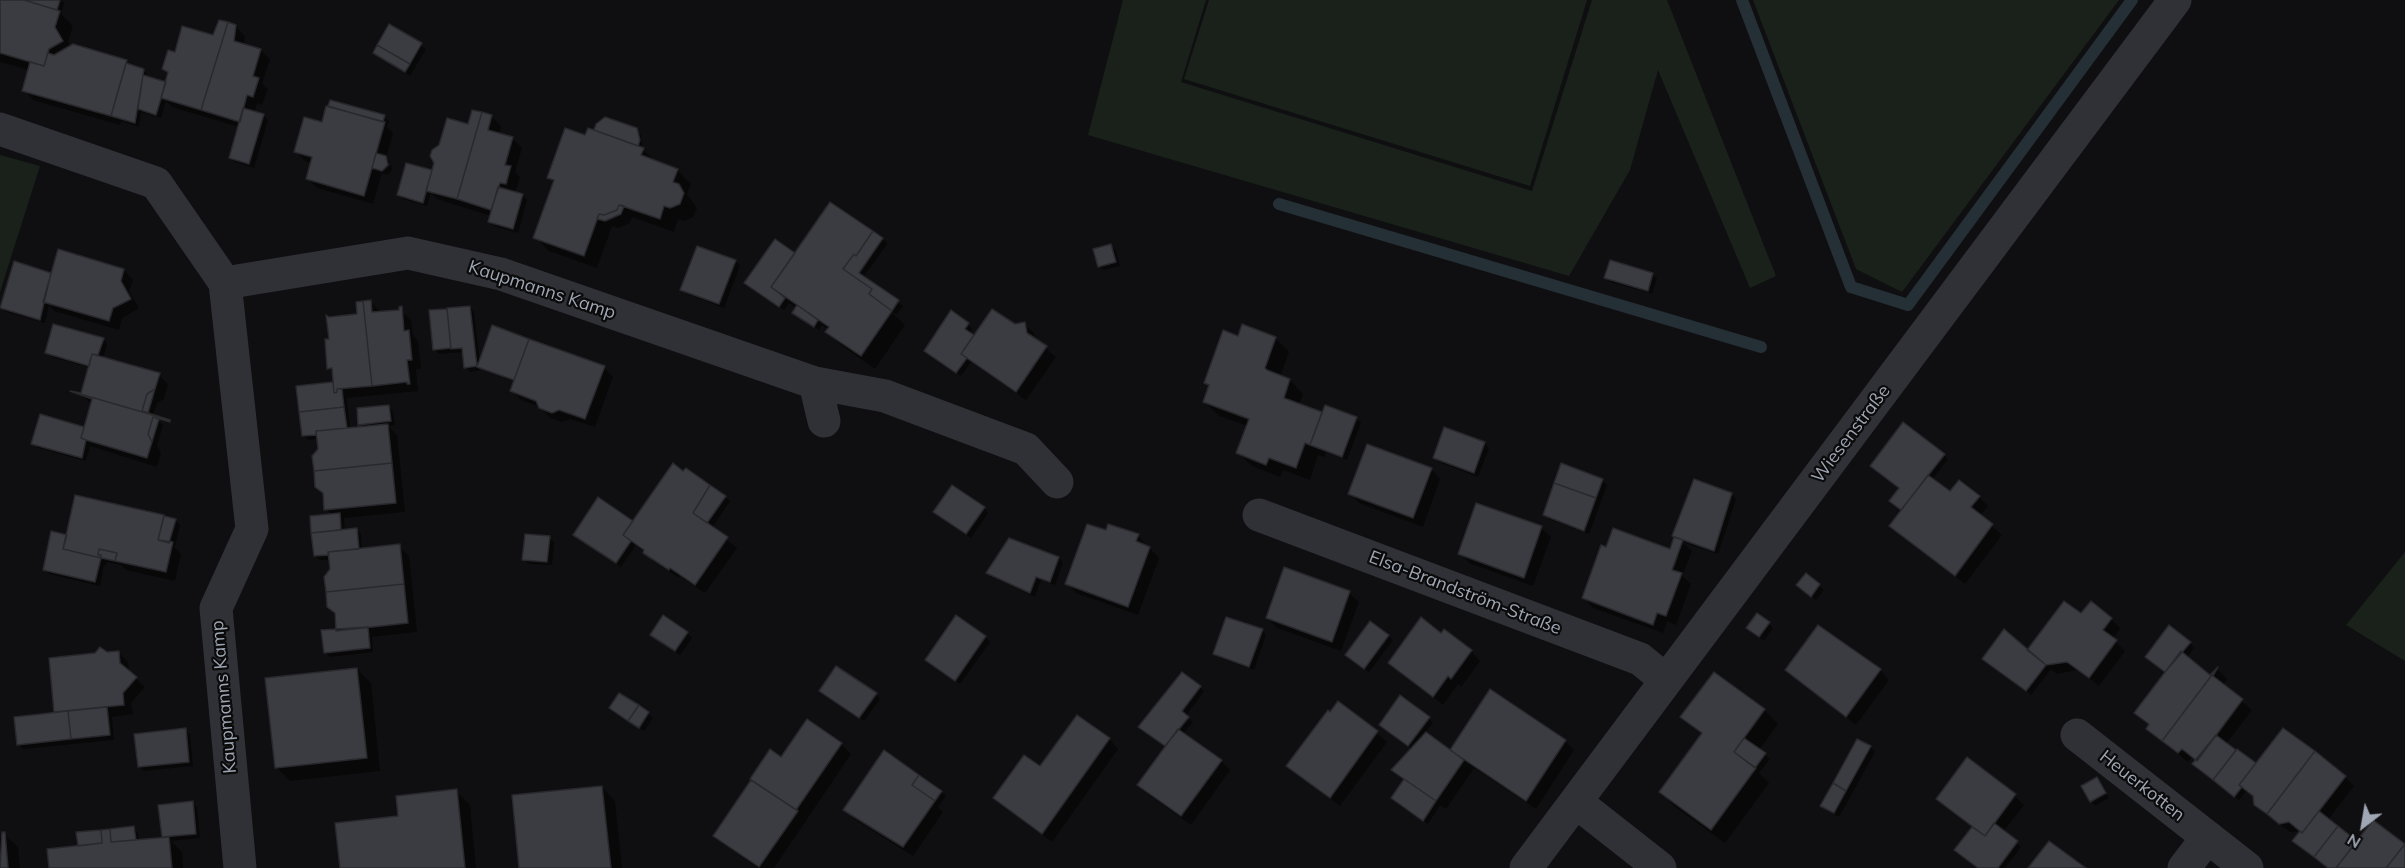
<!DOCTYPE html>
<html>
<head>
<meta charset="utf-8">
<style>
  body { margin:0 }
  #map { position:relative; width:2405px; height:868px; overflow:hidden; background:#0f0f11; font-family:Mulish,sans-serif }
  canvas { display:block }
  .north { position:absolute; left:2333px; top:796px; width:60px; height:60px; -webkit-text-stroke:4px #0b0b0c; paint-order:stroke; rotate:211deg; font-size:16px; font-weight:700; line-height:24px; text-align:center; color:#9fa6b4 }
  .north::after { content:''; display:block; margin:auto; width:21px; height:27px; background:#9fa6b4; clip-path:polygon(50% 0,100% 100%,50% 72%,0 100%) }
</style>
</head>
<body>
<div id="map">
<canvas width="2405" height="868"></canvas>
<div class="north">N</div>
</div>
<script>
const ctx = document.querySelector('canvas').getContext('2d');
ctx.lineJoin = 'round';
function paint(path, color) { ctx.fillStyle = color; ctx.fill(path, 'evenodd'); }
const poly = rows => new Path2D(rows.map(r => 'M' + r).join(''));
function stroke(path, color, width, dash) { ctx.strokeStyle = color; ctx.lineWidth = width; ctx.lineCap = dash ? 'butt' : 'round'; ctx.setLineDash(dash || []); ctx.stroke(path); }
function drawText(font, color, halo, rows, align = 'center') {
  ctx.font = font + ' Mulish,sans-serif'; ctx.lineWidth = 4.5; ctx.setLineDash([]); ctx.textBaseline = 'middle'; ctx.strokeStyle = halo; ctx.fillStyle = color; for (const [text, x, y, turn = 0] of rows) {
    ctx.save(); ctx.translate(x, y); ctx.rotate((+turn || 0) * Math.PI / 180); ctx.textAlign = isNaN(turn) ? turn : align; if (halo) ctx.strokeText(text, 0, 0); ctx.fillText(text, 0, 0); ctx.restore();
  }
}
paint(poly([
  [1123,0,1206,0,1181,82,1532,191,1592,0,1667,0,1776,276,1750,288,1658,70,1630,170,1569,276,1088,135],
  [1209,0,1587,0,1530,186,1184,79],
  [1753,0,2119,0,1902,292,1856,269],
  [0,155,40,166,0,292],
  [2405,552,2405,661,2346,625]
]), '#19211a');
paint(poly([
  [0,0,61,0,64,3,61,14,73,26,68,42,71,47,126,61,133,67,143,70,147,75,147,78,167,84,169,75,164,69,176,54,235,26,245,36,244,45,260,50,270,59,262,84,268,89,262,105,257,103,254,113,263,115,268,120,254,168,235,162,230,158,239,127,172,107,166,101,161,118,141,112,139,127,121,121,120,125,33,100,24,90,29,70,0,62],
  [390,26,426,49,410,76,374,52],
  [330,106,384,117,389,121,387,127,393,133,386,158,390,162,384,167,384,171,391,165,392,170,387,175,382,173,373,204,317,188,307,178,312,163,305,161,296,152,333,110],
  [492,117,501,126,499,135,512,138,522,148,515,172,520,177,515,193,523,195,527,200,518,233,494,226,490,222,491,216,437,199,431,193,427,206,403,199,398,194,433,172,469,126],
  [636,130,641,135,642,149,656,162,677,170,691,184,687,194,697,208,693,217,685,221,678,219,674,232,632,217,630,223,618,228,612,226,597,268,549,251,535,237,554,183,549,178,586,137],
  [882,239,887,243,886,246,863,277,903,306,897,314,891,312,905,325,875,369,841,345,827,332,829,330,822,325,819,330,799,317,797,308,789,303,784,310,751,287,795,255],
  [1111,246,1116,250,1120,266,1104,270,1099,266],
  [735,261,740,266,724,308,687,294,682,289],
  [124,270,133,280,129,292,139,308,122,318,119,330,54,311,49,305,45,323,6,312,2,308,51,274,52,276],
  [1652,274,1657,279,1652,294,1610,282,1606,278],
  [370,302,380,311,401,311,411,320,413,336,418,341,421,369,416,369,418,391,347,398,350,429,363,428,360,424,389,407,393,411,395,425,388,426,397,435,405,512,344,518,345,531,356,529,361,534,362,550,399,546,409,556,417,632,372,637,373,652,330,657,325,652,338,631,331,560,320,560,315,556,332,515,326,509,319,439,308,440,303,435,333,384,335,387,334,373,329,368,330,340],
  [470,307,474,312,480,364,493,327,604,367,613,377,595,427,570,419,562,422,550,418,540,407,521,400,512,391,515,382,480,368,481,370,470,372,466,367,464,352,439,354,435,350,431,312],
  [968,324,972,329,969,334,974,338,1024,324,1034,333,1035,340,1056,357,1026,400,971,362,961,376,930,355],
  [1239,338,1275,338,1289,352,1280,377,1290,380,1303,394,1299,405,1323,415,1356,418,1361,423,1347,460,1326,452,1324,457,1318,455,1310,480,1283,470,1280,477,1252,466,1238,453,1248,426,1219,416,1205,402,1210,387,1205,383],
  [103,339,107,344,103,359,159,375,168,384,164,399,157,403,153,415,163,425,157,445,161,453,157,467,90,446,86,461,38,448,33,443,83,428,85,430,92,405,82,395,90,368,52,357,47,352],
  [1484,443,1489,448,1478,477,1439,462,1434,458],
  [1944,455,1948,459,1932,480,1950,494,1979,497,1988,506,1980,516,2002,535,1965,584,1891,526,1902,511,1895,505],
  [1431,469,1440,479,1423,527,1359,503,1350,494],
  [1602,480,1607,485,1589,534,1549,519,1544,515],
  [1732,494,1736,499,1718,554,1682,542,1692,551,1682,576,1691,584,1676,625,1667,621,1663,633,1593,608,1584,598,1607,549,1671,551,1676,538,1674,536],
  [1675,556,1679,556,1671,577,1668,576],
  [725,497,730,501,712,528,737,548,705,593,680,576,679,578,654,562,636,545,621,567,575,535],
  [984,508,988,513,971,538,935,512],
  [163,517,175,520,180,525,175,546,173,546,181,554,175,581,126,570,121,565,107,562,106,565,104,565,100,586,49,574,44,569,67,536],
  [1541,528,1551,537,1533,586,1469,563,1460,553],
  [1138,536,1159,558,1138,615,1076,593,1067,583],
  [549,538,554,542,552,565,528,564,524,559],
  [1010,540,1059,558,1063,563,1055,585,1041,580,1035,597,992,577,988,573],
  [1285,569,1349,593,1359,602,1341,651,1277,628,1267,618],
  [1806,575,1824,590,1816,600,1803,590],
  [1758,615,1773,628,1764,641,1753,632],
  [2081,616,2111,619,2120,628,2113,639,2125,651,2099,686,2078,670,2057,674,2051,669,2031,695,1989,663,2004,631,2029,650],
  [1262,630,1266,635,1254,670,1220,658,1215,653],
  [687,633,692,638,680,655,652,635],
  [1441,635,1471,651,1480,661,1461,687,1458,684,1443,705,1390,663],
  [1388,636,1393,640,1369,672,1351,659],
  [985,637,990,642,960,684,932,664],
  [2190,643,2194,648,2187,658,2211,677,2217,669,2227,679,2223,685,2252,710,2226,744,2256,765,2345,777,2354,786,2328,820,2357,843,2405,846,2405,868,2329,868,2298,845,2302,831,2290,832,2266,814,2256,804,2255,797,2247,790,2239,800,2198,768,2196,760,2192,757,2188,762,2148,729,2150,726,2136,713,2167,672,2152,661],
  [118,652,128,662,129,672,145,687,131,703,133,714,112,717,114,740,23,749,18,744,58,714,56,712,106,654],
  [357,669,371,683,380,771,290,781,276,767],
  [1787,670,1880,670,1889,680,1856,725],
  [1200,687,1204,691,1186,716,1193,722,1183,734,1221,761,1230,770,1191,825,1149,795,1139,785,1167,747,1140,727],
  [876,694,880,699,864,721,826,695],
  [620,695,653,718,644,731,611,708],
  [1338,703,1387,742,1340,806,1288,766],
  [1764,710,1778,724,1759,750,1770,759,1759,773,1769,783,1725,843,1674,806,1661,792,1702,735,1682,717],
  [1429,718,1433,723,1425,733,1451,751,1565,741,1574,750,1536,809,1474,768,1446,809,1440,805,1428,824,1393,798,1405,781,1393,770,1412,749,1386,729],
  [807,721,841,744,851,754,774,868,758,868,725,845,715,836,770,752,781,759],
  [185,730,190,734,193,766,144,771,139,766],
  [1109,739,1118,749,1052,842,1004,807,994,798,1041,768],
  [1870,747,1875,752,1839,817,1827,810,1822,806],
  [2097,779,2109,798,2095,806,2091,801],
  [602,787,615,801,622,868,521,868],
  [456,791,470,805,476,868,341,868,400,817],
  [941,792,946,796,938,807,943,812,913,856,854,819,845,810],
  [2015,796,2024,805,2003,832,2021,847,2005,868,1978,868,1956,850,1973,827,1938,798],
  [192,802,197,807,200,838,171,841,182,852,183,868,50,868,79,847,134,828,138,833,139,841,163,839,160,806],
  [4,834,18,847,20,868,0,868,0,838,4,837]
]), '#0007');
stroke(poly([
  [1742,0,1851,287,1908,305,2132,0],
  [1279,204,1761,347]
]), '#252f36', 12);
const building = poly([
  [0,0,24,0,60,11,55,27,63,41,49,49,44,66,0,53,0,0],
  [24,0,60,0,57,10,24,0],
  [219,20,228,22,201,110,161,98,168,72,162,69,168,50,175,52,182,26,213,35,219,20],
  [228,22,236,25,234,41,261,49,253,76,259,78,253,97,247,95,240,122,201,110,228,22],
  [389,24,422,43,410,64,377,45,389,24],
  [73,44,127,60,111,116,22,91,30,62,44,66,48,53,54,55,73,44],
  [377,45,410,64,405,72,373,53,377,45],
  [126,63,144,69,135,123,111,116,126,63],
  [143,75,166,82,156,115,138,109,143,75],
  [330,100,385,115,383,122,328,106,330,100],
  [326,106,385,122,364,196,306,179,312,157,294,152,304,117,322,122,326,106],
  [243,108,264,114,249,164,229,158,243,108],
  [472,110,482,112,457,199,426,191,434,163,430,156,432,150,439,145,447,118,468,124,472,110],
  [482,112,492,115,488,130,513,137,505,165,511,166,506,184,500,183,491,210,457,199,482,112],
  [605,117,637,128,640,140,638,146,594,130,596,124,605,117],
  [565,128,585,135,588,128,594,130,644,148,641,155,678,169,673,182,679,184,684,193,680,204,670,208,664,206,660,219,619,205,617,210,604,215,599,214,584,256,533,238,554,180,547,178,565,128],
  [376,153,386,156,388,165,382,171,372,168,376,153],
  [406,163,432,170,423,203,397,195,406,163],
  [498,187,523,194,513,229,488,222,498,187],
  [830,202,873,231,856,256,854,254,843,269,872,289,869,294,892,311,861,356,825,332,829,327,771,287,830,202],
  [619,205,624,206,621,214,605,221,597,219,599,214,604,215,617,210,619,205],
  [873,231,883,238,859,273,899,300,892,311,869,294,872,289,843,269,854,254,856,256,873,231],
  [775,239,795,253,771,287,785,298,779,307,744,283,775,239],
  [1111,244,1116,262,1098,267,1093,249,1111,244],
  [697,246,736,260,719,304,680,290,697,246],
  [58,249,124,269,121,281,131,299,113,308,109,321,43,302,58,249],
  [1610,260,1653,273,1648,291,1604,278,1610,260],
  [14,261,51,273,40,320,0,308,14,261],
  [371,300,372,312,399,310,399,307,402,306,404,331,409,330,412,360,407,360,410,384,407,384,407,382,372,386,363,301,371,300],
  [363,301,372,386,337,389,337,392,334,393,332,368,327,369,325,339,329,339,326,315,329,317,357,314,356,302,363,301],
  [797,305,818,320,814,327,792,313,797,305],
  [470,306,477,366,464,368,462,348,451,349,447,308,470,306],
  [447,309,451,348,433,350,429,310,447,309],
  [992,309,1015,324,1025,322,1027,333,1047,346,1016,392,961,354,992,309],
  [951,310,969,323,965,329,974,335,961,354,967,358,956,373,924,351,951,310],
  [53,324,104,338,98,355,92,354,89,366,45,353,53,324],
  [1242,324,1276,337,1265,368,1267,370,1290,379,1284,398,1322,412,1310,445,1305,443,1296,468,1269,458,1266,465,1236,453,1249,419,1203,402,1209,385,1204,383,1223,330,1238,336,1242,324],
  [492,325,529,339,514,380,477,367,492,325],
  [529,339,605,366,585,419,559,410,552,413,539,408,536,401,510,391,529,339],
  [92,354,160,373,155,389,147,394,142,411,170,420,70,391,81,393,92,354],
  [333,382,334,393,337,392,337,389,342,389,344,407,299,412,296,386,333,382],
  [155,389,148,413,142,411,147,394,155,389],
  [70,391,170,420,170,422,153,417,148,434,152,442,147,458,86,440,81,438,92,399,70,391],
  [389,405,391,421,358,425,357,408,389,405],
  [1325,405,1357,417,1342,457,1310,445,1325,405],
  [344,407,347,428,316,431,316,435,302,436,299,412,344,407],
  [40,414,84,427,81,438,86,440,82,458,31,444,40,414],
  [153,417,159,419,152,442,148,434,153,417],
  [1903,422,1945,454,1901,510,1889,501,1899,488,1870,466,1903,422],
  [388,424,392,463,314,471,312,456,318,449,316,431,388,424],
  [1444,427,1485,442,1474,473,1433,458,1444,427],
  [1367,444,1432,468,1413,518,1348,494,1367,444],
  [392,463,396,503,324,510,323,493,315,487,314,471,392,463],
  [673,463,683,471,686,468,710,485,693,513,728,537,695,585,670,568,669,570,643,553,644,550,623,535,673,463],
  [1561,463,1603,479,1596,498,1554,483,1561,463],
  [1928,475,1950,491,1959,480,1980,496,1971,507,1993,524,1955,576,1889,526,1928,475],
  [1694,479,1732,493,1714,551,1672,536,1694,479],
  [1554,483,1596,498,1584,531,1543,515,1554,483],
  [710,485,726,496,707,523,693,513,710,485],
  [952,485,985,507,966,534,933,512,952,485],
  [75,495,164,515,158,540,173,542,166,572,115,561,117,553,99,549,98,555,101,555,101,558,63,549,75,495],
  [598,497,633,521,623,535,631,541,616,563,573,535,598,497],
  [1476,503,1542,526,1524,578,1458,554,1476,503],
  [340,513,341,530,311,533,310,516,340,513],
  [164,516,176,519,169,543,158,540,164,516],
  [1087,524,1106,530,1108,524,1139,534,1136,541,1150,547,1128,607,1065,584,1087,524],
  [357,528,359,549,328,552,329,555,314,556,311,533,357,528],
  [1613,528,1670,549,1674,537,1683,540,1672,570,1682,573,1666,616,1657,613,1653,625,1582,598,1601,545,1606,547,1613,528],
  [51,531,67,535,63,549,101,558,95,582,43,570,51,531],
  [525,534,550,536,547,562,522,560,525,534],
  [1009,538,1059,557,1050,582,1036,577,1030,593,986,573,1009,538],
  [400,544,404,584,326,592,324,577,330,569,328,552,400,544],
  [99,549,117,553,115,561,101,558,101,555,98,555,99,549],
  [1284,567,1350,591,1332,642,1266,618,1284,567],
  [1806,573,1820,584,1811,597,1796,585,1806,573],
  [404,584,408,623,336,631,335,613,327,607,326,592,404,584],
  [2064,601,2081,613,2091,601,2112,618,2103,630,2117,640,2089,678,2067,662,2046,665,2027,650,2064,601],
  [1757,613,1770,622,1759,637,1746,628,1757,613],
  [663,615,688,632,675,651,650,635,663,615],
  [956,615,986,636,955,681,925,660,956,615],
  [1226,617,1263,629,1249,667,1213,654,1226,617],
  [1421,617,1441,633,1444,629,1472,650,1451,679,1448,676,1433,697,1388,663,1421,617],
  [1370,621,1389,635,1364,669,1345,655,1370,621],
  [1818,625,1881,669,1846,717,1785,670,1818,625],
  [2169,625,2191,642,2165,672,2145,657,2169,625],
  [368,627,370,648,324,653,321,630,368,627],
  [2004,629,2046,665,2026,691,1982,659,2004,629],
  [100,647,107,652,119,651,120,663,137,677,123,693,124,705,54,712,49,658,95,653,100,647],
  [2181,651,2210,675,2218,667,2162,741,2146,729,2149,724,2134,713,2181,651],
  [836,666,877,693,859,718,819,691,836,666],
  [2218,667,2213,676,2243,699,2197,761,2182,749,2178,753,2162,741,2218,667],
  [357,668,367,758,275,768,265,678,357,668],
  [1182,672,1201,686,1182,711,1189,717,1165,746,1138,727,1182,672],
  [1714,672,1765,709,1734,752,1756,768,1711,830,1659,792,1702,733,1680,717,1714,672],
  [1490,689,1566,740,1526,801,1450,750,1490,689],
  [619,693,639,705,628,721,609,708,619,693],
  [1400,695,1430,717,1408,746,1379,725,1400,695],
  [1338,701,1378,731,1330,798,1286,766,1328,710,1330,712,1338,701],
  [639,705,649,712,639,728,628,721,639,705],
  [107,707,110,735,71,739,68,711,107,707],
  [68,711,71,739,17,745,14,717,68,711],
  [1077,715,1110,738,1042,834,993,798,1024,755,1040,766,1077,715],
  [807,719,842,743,796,810,750,779,770,749,781,757,807,719],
  [186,728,189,762,138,767,134,734,186,728],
  [2283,728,2315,751,2267,814,2254,805,2253,796,2239,785,2283,728],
  [1178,729,1222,760,1181,816,1137,785,1178,729],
  [1426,732,1464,760,1436,801,1391,770,1426,732],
  [2216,735,2236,750,2213,780,2192,764,2216,735],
  [1744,738,1766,753,1755,768,1734,752,1744,738],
  [1857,739,1871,746,1846,791,1833,783,1857,739],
  [2237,749,2256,763,2239,785,2242,787,2234,797,2213,780,2237,749],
  [884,750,919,775,912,785,935,801,903,847,843,810,884,750],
  [2315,751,2346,776,2302,833,2289,822,2279,824,2267,814,2315,751],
  [1967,757,2016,794,1985,836,1936,799,1967,757],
  [919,775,942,791,935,801,912,785,919,775],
  [2097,777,2106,793,2090,802,2081,786,2097,777],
  [1404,779,1436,801,1423,821,1391,798,1404,779],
  [751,780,798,811,759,867,713,836,751,780],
  [1833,783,1846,791,1834,813,1820,806,1833,783],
  [602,786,611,868,519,868,512,795,602,786],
  [457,789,465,868,340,868,335,823,398,816,396,796,457,789],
  [193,801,196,834,162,837,158,805,193,801],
  [2319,811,2338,826,2314,857,2292,841,2300,831,2302,833,2319,811],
  [2373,820,2405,844,2386,868,2336,868,2373,820],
  [1994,823,2018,841,1998,868,1978,868,1954,850,1972,827,1985,836,1994,823],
  [134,826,136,840,111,842,110,829,134,826],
  [2338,826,2357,841,2336,868,2328,868,2314,857,2338,826],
  [110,829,111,842,169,837,172,868,49,868,47,849,102,843,101,830,110,829],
  [101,830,102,843,78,846,76,832,101,830],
  [2,832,5,832,8,868,0,868,2,832],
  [2049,841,2086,868,2028,868,2049,841],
  [2405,844,2405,868,2386,868,2405,844]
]);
paint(building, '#3b3c42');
stroke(building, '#29292d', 1.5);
stroke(poly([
  [0,129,156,183,225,283,252,529,216,608,240,868],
  [225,283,408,253,501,274,815,383,824,421],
  [815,383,885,396,1026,449,1057,482],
  [1259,515,1640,659,1666,680],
  [2077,735,2247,868],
  [1576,802,1660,868],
  [1526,868,2175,0],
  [2184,868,2207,838]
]), '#303136', 33);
drawText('18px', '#9fa6b4', '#0b0b0c', [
  ["Kaupmanns Kamp",542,290,18],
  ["Wiesenstraße",1851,434,-53],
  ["Elsa-Brandström-Straße",1465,593,21],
  ["Kaupmanns Kamp",224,697,-95],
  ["Heuerkotten",2142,786,38]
]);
</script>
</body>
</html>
